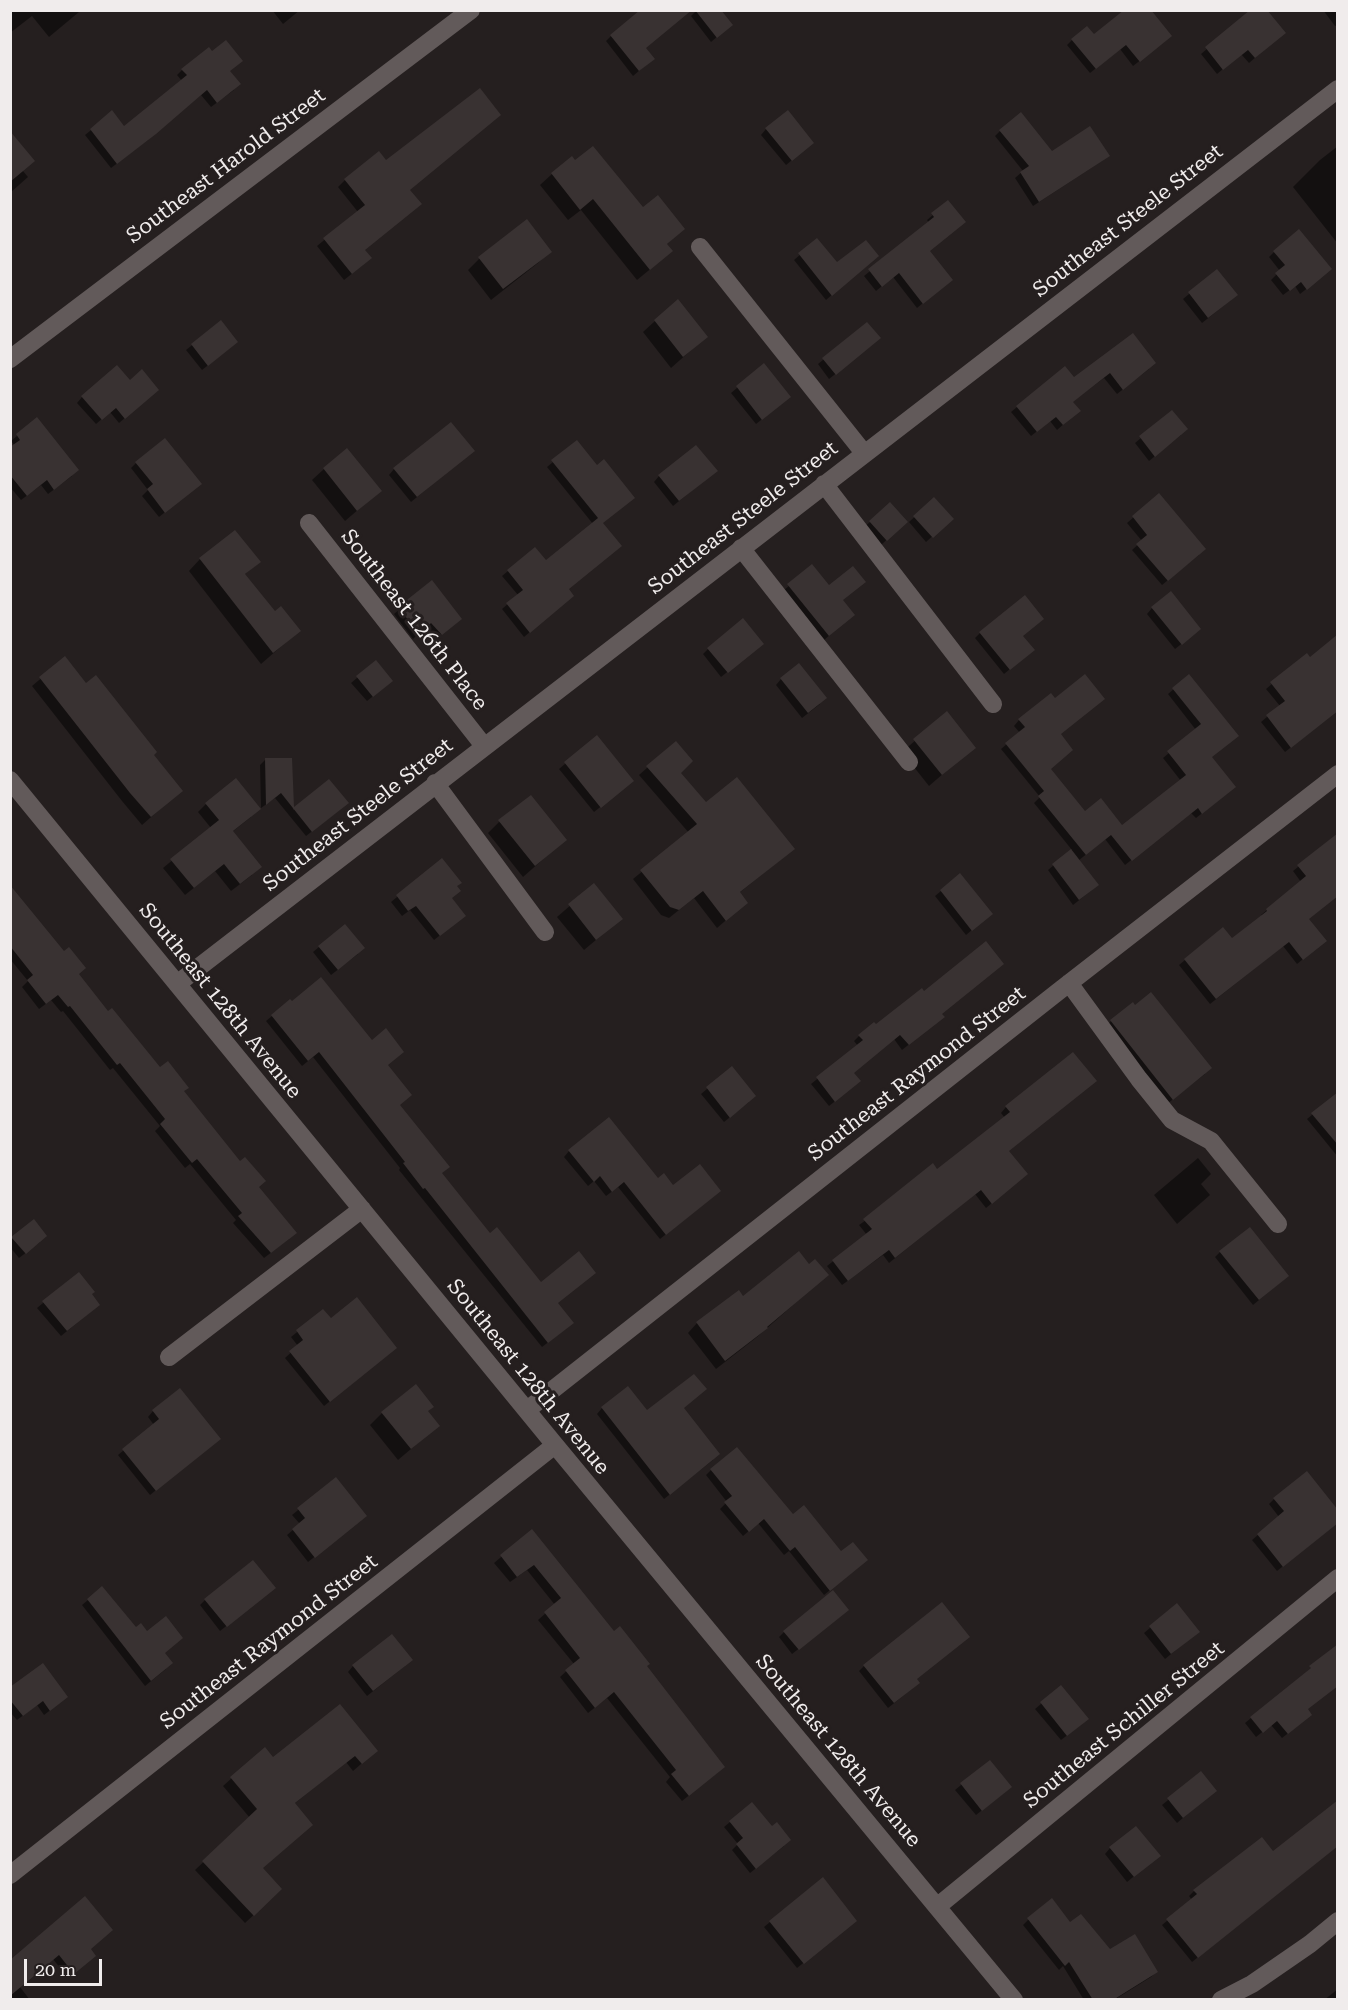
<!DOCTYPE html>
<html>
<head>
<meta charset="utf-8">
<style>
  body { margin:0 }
  #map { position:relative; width:1348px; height:2010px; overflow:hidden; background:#251f1f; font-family:"Roboto Serif",serif }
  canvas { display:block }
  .frame { position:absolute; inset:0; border:12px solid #f0ecec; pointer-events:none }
  .scale { position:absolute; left:24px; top:1959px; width:78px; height:27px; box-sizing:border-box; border:3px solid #f0ecec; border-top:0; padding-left:8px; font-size:18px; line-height:21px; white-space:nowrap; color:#f0ecec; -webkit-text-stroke:4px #251f1f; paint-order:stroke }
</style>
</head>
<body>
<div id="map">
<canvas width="1348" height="2010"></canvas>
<div class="frame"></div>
<div class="scale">20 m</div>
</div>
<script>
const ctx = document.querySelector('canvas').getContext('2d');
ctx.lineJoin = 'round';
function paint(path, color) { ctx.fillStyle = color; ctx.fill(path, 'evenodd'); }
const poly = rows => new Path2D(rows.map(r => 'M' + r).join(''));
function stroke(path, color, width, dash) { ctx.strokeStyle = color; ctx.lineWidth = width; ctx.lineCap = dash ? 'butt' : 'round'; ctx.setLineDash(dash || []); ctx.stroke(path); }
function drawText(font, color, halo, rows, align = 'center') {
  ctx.font = font + ' "Roboto Serif",serif'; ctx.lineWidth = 6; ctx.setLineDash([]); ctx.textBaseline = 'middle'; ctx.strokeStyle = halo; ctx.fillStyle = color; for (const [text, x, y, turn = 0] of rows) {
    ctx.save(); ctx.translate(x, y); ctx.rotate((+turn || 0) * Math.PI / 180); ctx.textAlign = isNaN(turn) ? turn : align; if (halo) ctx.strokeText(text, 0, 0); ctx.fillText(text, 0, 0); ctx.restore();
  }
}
paint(poly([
  [10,10,78,10,79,12,49,37,32,16,10,33],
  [272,10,300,10,283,24],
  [697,10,725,30,711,42,691,16],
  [1252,10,1278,38,1249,63,1241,54,1217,74,1201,54],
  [1323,10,1338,10,1338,25,1335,26],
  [611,36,647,64,633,76,606,41],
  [1094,37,1164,42,1133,66,1120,49,1090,73,1067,45,1072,40],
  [182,70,229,71,234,90,211,107,201,95,148,140,111,168,85,135,112,113,124,128,182,81,177,75],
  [766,129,807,148,786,165,761,135],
  [1000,131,1052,153,1108,156,1102,161,1033,206,1015,178,1023,171,995,136],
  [10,133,23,171,28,177,10,193],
  [1338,146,1338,244,1293,187,1320,160],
  [552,174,642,210,683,229,666,245,659,262,637,280,581,210,568,220,540,185],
  [345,180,409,191,364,251,363,265,344,280,317,246,358,212,338,187],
  [948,202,928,251,945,285,917,308,893,277,876,291,864,276,929,223,927,220],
  [817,240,837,264,871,261,826,300,794,260],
  [550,251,538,263,491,300,468,270,479,259],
  [1274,252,1324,275,1300,294,1295,286,1283,295,1271,280,1280,271,1269,257],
  [1217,271,1231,300,1202,323,1183,299],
  [655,321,706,337,671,368,643,332],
  [221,322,231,347,202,370,186,350],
  [867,324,873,344,829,379,818,364],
  [1132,335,1149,369,1117,394,1104,378,1072,402,1073,416,1057,430,1050,421,1031,436,1011,412,1017,407,1074,379],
  [764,365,784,402,756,424,731,393],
  [129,382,152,395,119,423,110,412,96,424,77,403,82,397],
  [1172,412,1181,435,1149,461,1135,443],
  [36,420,72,476,48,494,41,485,21,500,10,487,10,449,15,446,11,441],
  [577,442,602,523,567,590,567,601,524,637,502,609,518,595,502,576,508,571,545,563,593,524,547,467],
  [467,456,411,502,389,475,394,469],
  [136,463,194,489,159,517,142,496,148,490,131,468],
  [324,469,380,491,345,521,312,480],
  [659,476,710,476,673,506,654,482],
  [1159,495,1199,555,1162,585,1132,550,1142,541,1127,523],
  [934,499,946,524,926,542,909,522],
  [870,522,906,522,881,545,864,527],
  [200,559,259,562,244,575,274,613,299,631,261,664,189,571],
  [812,566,847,620,823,641,783,591],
  [431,582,455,624,435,639,425,627,413,639,394,614],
  [1152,608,1194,634,1175,649,1147,614],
  [980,633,1022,636,1027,655,1004,674,975,638],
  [708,649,756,649,721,677,703,654],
  [1306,655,1338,711,1285,752,1261,722,1280,706,1266,689],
  [65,658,86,685,181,791,142,825,122,801,32,686],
  [376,662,386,686,367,701,351,683],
  [1189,676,1210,758,1228,793,1196,818,1191,813,1125,865,1105,839,1078,861,1092,890,1073,905,1048,870,1072,850,1034,803,1040,797,1001,749,1020,733,1014,726,1019,720,1059,735,1050,769,1085,813,1122,827,1181,781,1163,758,1196,730,1168,694],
  [781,679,820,704,802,718,776,685],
  [947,713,974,747,929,786,902,752],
  [597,737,627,786,594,812,559,769],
  [291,759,293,810,329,781,341,809,306,836,275,798,261,808,260,765,265,760],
  [648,767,679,773,706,804,784,857,739,893,746,903,717,928,694,898,669,918,661,915,633,879,689,833,639,775],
  [206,804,251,817,232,832,252,875,231,891,215,871,185,895,163,868,211,828,198,812],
  [499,822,565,840,523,877,488,833],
  [1331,840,1308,919,1319,946,1297,964,1283,946,1210,1004,1179,965,1185,960,1232,941,1263,917,1261,915,1267,910,1301,882,1293,871],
  [442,860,456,887,450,899,458,921,434,940,410,910,402,916,391,902],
  [594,885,621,919,584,950,557,917],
  [10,887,108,1013,160,1069,183,1092,258,1187,289,1239,264,1258,233,1223,236,1220,190,1164,185,1168,155,1131,160,1126,113,1068,110,1070,63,1011,61,1012,51,1000,39,1009,22,987,28,981,10,959],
  [941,891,985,919,966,935,935,896],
  [319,947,358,954,331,975,313,952],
  [1135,1007,1205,1074,1167,1104,1106,1027,1111,1021],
  [941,1014,937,1022,902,1050,894,1039,852,1073,853,1087,829,1106,811,1084,858,1046,854,1041,859,1036,876,1026],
  [272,1016,387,1065,399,1105,441,1174,489,1235,557,1303,567,1328,542,1347,399,1170,400,1168,313,1057,302,1066,266,1021],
  [1073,1054,1008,1151,1021,1179,986,1208,975,1194,889,1263,883,1255,842,1285,827,1266,867,1235,859,1225,937,1171,1005,1118,1001,1113,1006,1107],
  [732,1068,749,1102,724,1122,701,1094],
  [1338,1094,1338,1157,1307,1119],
  [569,1151,658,1180,673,1187,714,1196,660,1239,618,1187,606,1196,594,1181,588,1186,564,1157],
  [1198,1158,1211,1174,1201,1184,1210,1195,1177,1224,1154,1195],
  [33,1221,40,1242,19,1258,10,1247,10,1240],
  [1220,1252,1282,1281,1253,1305,1215,1257],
  [809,1266,827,1275,757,1337,716,1369,688,1333,697,1323,743,1298],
  [78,1274,90,1295,93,1310,61,1336,37,1308],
  [323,1311,330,1320,390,1353,324,1406,285,1358,298,1346,291,1337],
  [602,1408,647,1413,682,1408,713,1460,664,1499,597,1414],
  [153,1411,213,1444,150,1495,118,1455,154,1425,148,1417],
  [427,1412,438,1426,398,1460,370,1425,382,1413],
  [711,1470,793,1516,841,1553,860,1566,824,1595,789,1551,784,1555,758,1523,743,1536,720,1509,727,1502,706,1475],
  [336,1479,360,1521,308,1562,287,1535,300,1524,292,1515],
  [1274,1499,1337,1523,1277,1571,1252,1540,1279,1517,1269,1504],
  [532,1531,614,1633,645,1667,717,1773,682,1801,666,1782,670,1777,607,1698,588,1713,560,1677,574,1664,538,1620,555,1605,527,1570,510,1582,494,1563],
  [268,1593,220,1631,200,1605,205,1600],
  [88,1600,135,1629,147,1633,163,1653,166,1669,145,1686,82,1605],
  [1177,1605,1192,1637,1165,1659,1144,1633],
  [842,1615,792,1654,779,1637,784,1632],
  [1338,1646,1306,1710,1305,1720,1282,1738,1271,1725,1256,1737,1245,1723],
  [353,1666,405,1666,367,1696,348,1672],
  [864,1666,915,1679,913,1688,888,1708,859,1671],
  [1061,1687,1082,1724,1061,1740,1035,1709],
  [10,1689,61,1702,44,1715,37,1705,17,1720,10,1712],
  [264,1749,273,1759,376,1751,353,1771,346,1762,294,1804,261,1869,273,1897,245,1923,195,1870,250,1818,223,1786],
  [989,1762,1004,1793,976,1815,955,1790],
  [1201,1773,1209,1796,1177,1823,1162,1805],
  [730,1822,784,1846,750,1873,732,1850,738,1844,724,1827],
  [1338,1845,1192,1962,1162,1925,1192,1900,1189,1896,1194,1891,1273,1853],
  [1110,1848,1153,1861,1127,1882,1105,1854],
  [1028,1920,1070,1924,1109,1951,1156,1972,1151,1977,1114,2000,1084,2000,1063,1966,1059,1970,1023,1925],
  [770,1922,850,1926,797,1968,764,1927],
  [89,1950,89,1961,68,1978,53,1959,20,1987,30,2000,10,2000,10,1961],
  [1338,1989,1338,2000,1324,2000]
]), '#0007');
paint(poly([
  [640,10,692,10,646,48,655,59,639,71,610,35],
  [695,10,721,10,733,25,717,38],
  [1124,10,1151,10,1172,36,1140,62,1126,45,1096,69,1071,39,1087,26,1094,34],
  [1250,10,1267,10,1286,33,1255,58,1248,50,1223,70,1205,47],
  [226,40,243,61,230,71,241,84,217,103,207,90,156,134,117,164,90,129,112,110,124,126,187,75,181,69,209,47,212,51],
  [480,88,501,115,410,190,422,204,365,250,372,258,352,274,323,238,365,205,344,179,379,151,386,160],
  [788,110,814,143,792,161,765,128],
  [1021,112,1052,151,1090,126,1110,156,1039,202,1020,172,1029,166,999,130],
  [10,131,35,161,10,182],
  [593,146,643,207,658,195,685,229,667,244,673,251,650,270,593,199,580,210,551,173,572,156,575,160],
  [948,200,966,222,930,251,953,280,923,304,899,273,882,287,868,269,934,217,931,213],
  [527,219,552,252,503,289,478,257],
  [1299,229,1332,269,1307,290,1301,282,1290,291,1275,273,1285,265,1273,251],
  [817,238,837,262,866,240,879,256,832,296,798,253],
  [1217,269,1238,295,1208,318,1188,292],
  [678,299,708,337,683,357,654,320],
  [221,320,238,342,208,366,191,344],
  [867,322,881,338,836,375,822,358],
  [1133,333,1156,363,1123,390,1110,373,1073,402,1081,411,1063,425,1056,417,1037,432,1016,406,1065,366,1074,377],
  [764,363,791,397,762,420,736,386],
  [117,365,130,380,142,369,159,390,125,419,116,408,102,420,81,396],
  [1172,410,1188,429,1155,457,1139,436],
  [37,417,79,470,54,490,47,480,27,496,10,475,10,447,20,440,16,434],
  [451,422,475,451,417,497,393,468],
  [165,438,202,484,165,513,147,489,153,484,135,462],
  [577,440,597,465,604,459,635,498,603,523,622,546,569,589,574,596,530,633,506,603,523,590,507,570,535,547,546,560,598,518,551,460],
  [696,445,718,471,679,501,658,475],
  [347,448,382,491,357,511,323,468],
  [1159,493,1206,549,1168,581,1136,544,1147,535,1132,516],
  [934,497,954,519,933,538,913,516],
  [890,502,908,522,887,541,869,521],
  [235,530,261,562,245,574,275,611,281,606,301,631,273,653,199,558],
  [812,564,829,585,853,566,866,582,843,600,855,615,829,636,787,584],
  [432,580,462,619,442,635,431,623,420,635,398,607],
  [1171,591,1201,629,1182,645,1151,607],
  [1025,595,1044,619,1023,636,1035,650,1010,670,979,632],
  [743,618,764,644,728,673,707,648],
  [1338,634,1338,711,1291,748,1266,715,1285,701,1270,682,1307,653,1310,657],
  [65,656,86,683,96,675,157,752,154,755,183,791,151,817,130,793,39,677],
  [376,660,393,681,373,697,356,676],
  [799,663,827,698,808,713,780,678],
  [1085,674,1105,699,1061,734,1073,750,1051,769,1085,811,1101,798,1122,825,1186,775,1167,751,1201,724,1172,688,1189,674,1239,736,1212,757,1236,787,1202,814,1198,808,1132,861,1111,835,1086,855,1038,796,1044,791,1005,743,1025,727,1018,719,1051,693,1055,698],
  [947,711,976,748,942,775,913,739],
  [597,735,634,781,601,808,564,762],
  [676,741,693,761,681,773,706,802,737,777,795,849,740,892,748,903,726,921,703,891,679,910,670,907,640,870,697,824,646,766],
  [265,758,292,758,294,807,329,779,349,803,312,832,281,793,266,805],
  [236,778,261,809,233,831,262,867,240,884,224,864,194,888,170,859,219,820,205,803],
  [531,795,567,840,535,866,498,820],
  [1338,833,1338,896,1309,919,1327,941,1303,960,1289,942,1216,999,1184,959,1223,927,1232,938,1267,911,1266,909,1306,876,1297,865],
  [1071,849,1099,885,1079,900,1052,864],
  [442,858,462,883,457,886,461,891,452,898,466,916,440,936,416,906,408,911,396,895],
  [960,873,993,914,972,931,940,890],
  [594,883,623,919,596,940,568,904],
  [10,885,64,951,69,947,86,968,79,974,108,1011,112,1008,160,1067,168,1061,189,1088,184,1091,240,1161,245,1157,266,1181,259,1187,297,1233,271,1253,238,1216,242,1213,197,1159,192,1163,160,1124,165,1119,120,1063,117,1065,70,1006,68,1007,58,995,46,1004,27,980,33,975,10,946],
  [345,924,365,948,338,970,318,946],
  [986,941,1004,964,942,1014,945,1017,909,1045,900,1035,854,1073,861,1081,835,1102,816,1077,863,1040,858,1035,874,1022,876,1024,922,988,924,991],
  [321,977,372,1040,386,1028,404,1052,388,1065,412,1095,400,1105,450,1167,442,1173,490,1233,497,1227,541,1282,579,1251,596,1273,558,1303,574,1323,548,1343,425,1188,423,1189,403,1163,405,1162,319,1052,308,1061,271,1015,290,999,292,1001],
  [1151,992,1212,1068,1173,1100,1110,1020,1133,1002,1135,1005],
  [1073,1052,1097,1081,1009,1151,1028,1174,992,1204,981,1190,895,1258,889,1250,848,1281,832,1260,872,1229,863,1219,933,1163,937,1169,1010,1112,1005,1106],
  [732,1066,756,1096,730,1118,706,1087],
  [1338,1092,1338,1145,1311,1113],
  [609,1117,658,1178,664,1173,673,1185,700,1164,721,1191,666,1235,624,1182,612,1192,600,1176,594,1182,568,1150],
  [34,1219,47,1236,26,1254,11,1237],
  [1250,1227,1289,1276,1259,1300,1219,1251],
  [799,1251,809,1264,815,1259,829,1275,767,1327,768,1328,725,1361,696,1322,739,1290,743,1296],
  [79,1272,95,1292,92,1294,100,1305,67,1331,42,1301],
  [357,1297,397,1348,330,1402,289,1351,303,1340,296,1330,323,1309,331,1318],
  [694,1374,707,1389,684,1408,720,1454,670,1495,601,1407,628,1386,647,1410],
  [416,1384,434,1407,428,1411,440,1426,411,1449,381,1412],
  [180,1388,221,1439,156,1491,122,1449,159,1419,152,1410],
  [737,1447,793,1514,804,1505,841,1551,853,1542,868,1560,830,1591,795,1547,790,1551,764,1519,749,1532,724,1502,732,1496,710,1469],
  [1307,1471,1338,1510,1338,1523,1283,1567,1257,1534,1284,1511,1273,1498],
  [336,1477,367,1516,315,1558,292,1529,305,1518,297,1508],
  [532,1529,614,1631,620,1626,650,1664,647,1666,725,1767,689,1796,671,1774,676,1770,614,1692,595,1708,565,1670,580,1658,544,1612,561,1598,534,1565,517,1577,500,1555],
  [253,1560,276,1588,227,1627,204,1599],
  [102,1586,136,1627,141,1623,147,1631,166,1616,183,1638,165,1653,173,1663,151,1681,87,1599],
  [833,1590,849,1610,799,1650,783,1631],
  [942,1602,970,1637,917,1679,920,1683,894,1703,863,1665],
  [1177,1603,1200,1632,1171,1654,1149,1626],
  [392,1634,413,1660,373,1691,352,1665],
  [1338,1644,1338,1686,1308,1709,1312,1715,1288,1734,1277,1721,1263,1733,1250,1717,1311,1668,1309,1666],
  [43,1663,68,1697,50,1711,43,1701,23,1716,10,1700,10,1687],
  [1061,1685,1089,1719,1067,1736,1040,1702],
  [340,1704,378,1751,362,1764,355,1756,295,1803,313,1825,263,1868,282,1889,254,1916,202,1861,257,1809,230,1777,265,1747,273,1757],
  [990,1760,1012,1787,982,1811,960,1783],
  [1201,1771,1217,1791,1183,1818,1167,1798],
  [1338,1800,1338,1846,1198,1958,1166,1919,1197,1894,1193,1890,1262,1837,1273,1851],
  [752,1802,772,1826,777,1822,791,1840,756,1869,736,1844,743,1838,729,1821],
  [1136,1826,1161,1856,1134,1877,1109,1847],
  [823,1877,857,1921,804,1964,769,1921],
  [85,1896,113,1930,91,1949,96,1956,74,1974,59,1955,10,1996,10,1960],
  [1052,1898,1070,1922,1081,1914,1110,1949,1135,1934,1158,1972,1113,2000,1093,2000,1069,1962,1065,1966,1027,1918]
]), '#393232');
stroke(poly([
  [700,247,864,453],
  [10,359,471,10],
  [824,484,993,704],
  [309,523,484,746],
  [741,548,909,762],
  [10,780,555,1445,1014,2000],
  [435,783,545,932],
  [1069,983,1139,1079,1172,1120,1211,1141,1278,1224],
  [177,984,1338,89],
  [169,1357,362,1209],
  [527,1410,1059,991,1338,774],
  [10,1875,555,1445],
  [938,1906,1338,1578],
  [1221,2000,1252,1984,1310,1944,1338,1921]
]), '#625a5a', 18);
drawText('21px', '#f0ecec', '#251f1f', [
  ["Southeast Harold Street",226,166,-37],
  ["Southeast Steele Street",1128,221,-38],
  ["Southeast Steele Street",743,518,-38],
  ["Southeast 126th Place",414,620,52],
  ["Southeast Steele Street",358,815,-38],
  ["Southeast 128th Avenue",220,1001,51],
  ["Southeast Raymond Street",917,1074,-38],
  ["Southeast 128th Avenue",528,1377,51],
  ["Southeast Raymond Street",269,1642,-38],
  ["Southeast Schiller Street",1124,1725,-39],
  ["Southeast 128th Avenue",838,1751,50]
]);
</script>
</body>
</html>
